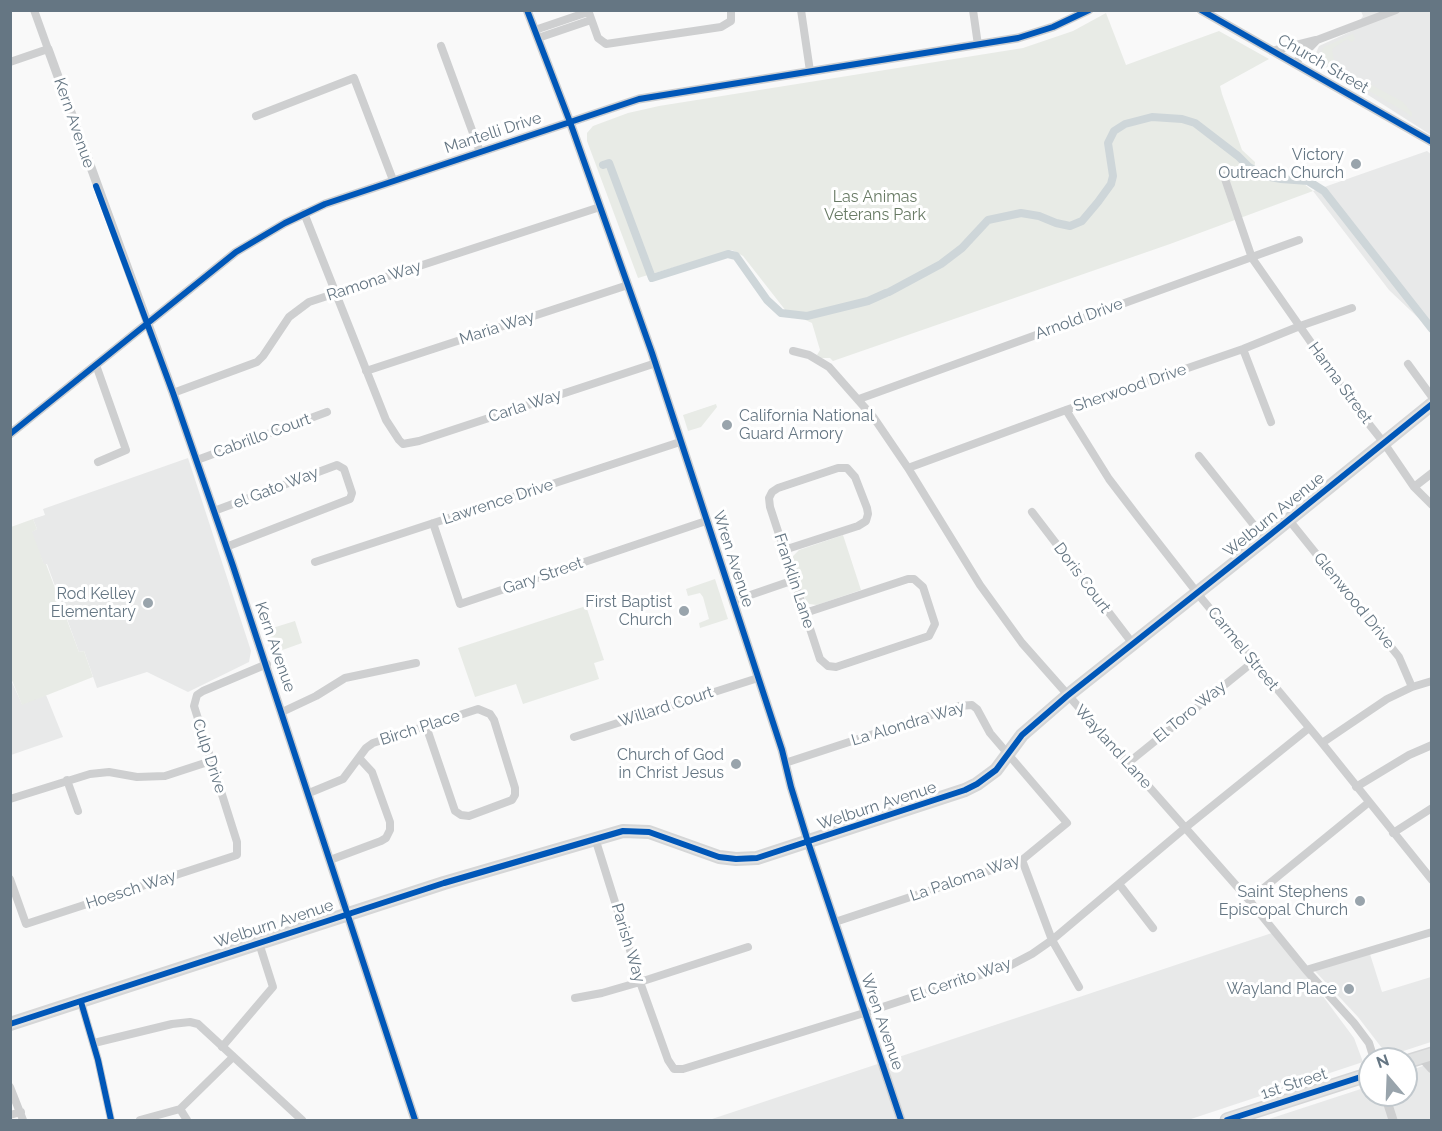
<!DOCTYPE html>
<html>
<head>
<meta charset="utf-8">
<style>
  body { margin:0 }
  #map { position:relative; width:1442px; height:1131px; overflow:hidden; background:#f9f9f9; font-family:Raleway,sans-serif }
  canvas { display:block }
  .frame { position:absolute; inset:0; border:12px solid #657683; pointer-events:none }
  .north { position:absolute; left:1358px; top:1047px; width:60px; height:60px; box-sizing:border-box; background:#fff; border:2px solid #c1c8cd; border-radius:50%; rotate:341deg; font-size:16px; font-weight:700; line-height:24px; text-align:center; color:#657683 }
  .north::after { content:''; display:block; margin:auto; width:21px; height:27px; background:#99a4ac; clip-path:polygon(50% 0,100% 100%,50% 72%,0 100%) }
</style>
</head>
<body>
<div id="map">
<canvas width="1442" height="1131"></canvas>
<div class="frame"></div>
<div class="north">N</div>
</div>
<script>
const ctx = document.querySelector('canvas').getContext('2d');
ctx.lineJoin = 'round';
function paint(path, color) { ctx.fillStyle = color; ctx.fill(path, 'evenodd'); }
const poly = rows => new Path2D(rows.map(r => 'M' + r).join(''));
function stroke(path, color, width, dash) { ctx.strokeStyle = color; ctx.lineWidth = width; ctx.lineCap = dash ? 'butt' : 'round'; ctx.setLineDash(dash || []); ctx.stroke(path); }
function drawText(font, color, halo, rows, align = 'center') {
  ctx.font = font + ' Raleway,sans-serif'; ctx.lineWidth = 6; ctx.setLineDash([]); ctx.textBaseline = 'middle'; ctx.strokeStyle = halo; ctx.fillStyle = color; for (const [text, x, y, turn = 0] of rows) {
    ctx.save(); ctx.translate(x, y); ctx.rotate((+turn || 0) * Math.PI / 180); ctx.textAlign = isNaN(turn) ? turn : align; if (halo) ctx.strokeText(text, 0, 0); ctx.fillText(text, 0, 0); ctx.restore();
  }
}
paint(poly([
  [1361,11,1431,11,1431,135,1313,60,1319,46,1352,31,1363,16],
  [1427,151,1432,155,1431,330,1389,290,1313,191],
  [188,458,251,651,249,662,188,692,147,672,97,688,84,651,79,652,47,564,44,565,31,532,37,529,33,519,45,515,43,509],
  [10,678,22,704,46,695,63,737,11,755],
  [1275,932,1354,1038,1363,1062,1188,1120,709,1120],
  [1369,951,1382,992,1431,977,1431,1042,1388,1056,1358,1017,1314,970],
  [1431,1063,1431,1120,1269,1120,1269,1119,1370,1086,1370,1095,1406,1095,1406,1072]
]), '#e8e9e9');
paint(poly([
  [1106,13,1126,65,1219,31,1269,59,1220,86,1222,94,1242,150,1255,162,1254,176,1268,181,1295,181,1304,184,1313,191,1170,244,833,361,830,358,821,358,817,355,820,350,812,323,786,311,743,256,732,250,638,278,587,141,587,133,593,126,628,113,659,106,1023,48,1073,31],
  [1353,34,1355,39,1352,42,1347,39,1332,49,1334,62,1342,69,1403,102,1412,113,1412,117,1404,111,1324,65,1319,56,1324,47],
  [716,404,717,407,701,427,688,431,683,415],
  [33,519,37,529,32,532,44,564,46,564,79,652,84,651,93,677,22,705,11,678,11,527],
  [843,535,861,590,817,605,809,604,804,597,792,561,793,556,799,550],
  [715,579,728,619,700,628,699,623,709,619,703,597,700,593,688,596,686,589],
  [586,606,604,660,594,663,599,679,523,704,516,684,475,697,458,648],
  [295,621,302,643,274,653,266,630]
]), '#e8ebe6');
stroke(poly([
  [603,165,609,163,652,278,728,254,736,256,767,300,781,313,807,316,868,301,886,293],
  [889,292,941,264,962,248,988,220,1021,213,1039,216,1056,223,1070,226,1082,221,1098,202,1111,184,1113,176,1108,143,1114,131,1125,124,1152,117,1182,119,1195,123,1238,156,1249,167,1265,176,1281,179,1308,181,1324,191,1432,329]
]), '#ced6d9', 8);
const secondary = poly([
  [10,1024,444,883,623,831,649,832,719,857,736,859,757,858,965,790,977,784,996,770,1022,735,1067,696,1265,539,1432,404]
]);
const primary = poly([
  [1406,1062,1432,1054],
  [1227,1120,1370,1074]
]);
stroke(secondary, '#d5d6d7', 14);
stroke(primary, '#d5d6d7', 15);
stroke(poly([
  [588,10,598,38,606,44,721,27,731,21,731,10],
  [801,10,810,71],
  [973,10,978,45],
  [535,30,588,12],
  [538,38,591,20],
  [441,46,480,152],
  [1272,51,1316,40],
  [10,62,48,49,34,10],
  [1295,63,1317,40,1396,10],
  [256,116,354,78,393,180],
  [1224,176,1252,258,1361,414,1384,443,1414,487,1432,505],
  [304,213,386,420,399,440,403,444,419,441,656,363],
  [1243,349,1271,422],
  [793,351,809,355,829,367,874,418,908,468,980,585,1022,643,1249,900,1306,970,1354,1023,1369,1043,1374,1059],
  [1408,364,1432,397],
  [96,365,126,450,98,462],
  [366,371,628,285],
  [173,393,257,362,263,356,289,317,309,302,600,207],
  [859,399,1299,240],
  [1066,410,1109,479,1138,517,1202,599,1322,743,1432,880],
  [1199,456,1265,539],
  [197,460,327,412],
  [908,468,1066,410,1243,349,1300,326,1352,308],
  [1414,487,1432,473],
  [214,511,337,465,344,469,352,493,350,499,226,547],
  [1032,512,1133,644],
  [1289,520,1399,657,1412,687],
  [433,523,460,604,706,521],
  [784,550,858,526,866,521,868,514,867,508,855,477,847,468,838,468,778,488,772,492,769,498,770,507,819,656,820,659,828,666,836,667,929,636,935,624,923,587,914,579,908,579,805,613],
  [315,562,680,442],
  [733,601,794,580],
  [282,712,316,696,345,678,416,663],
  [574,737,758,678],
  [1322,743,1387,699,1412,687,1432,681],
  [785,763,959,706,972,705,977,709,990,733,1067,823,1022,860,835,922],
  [1128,763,1253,662],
  [67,780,78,811],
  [1356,787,1409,755,1432,745],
  [309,793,343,779,366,748,373,743,426,726,478,709,490,714,494,720,515,788,515,795,512,800,469,816,461,815,455,811,426,726],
  [10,799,90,774,109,772,137,777,165,776,211,761],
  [1393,833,1432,808],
  [595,838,640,982,668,1060,674,1069,683,1069,864,1013,1011,965,1032,954,1052,940,1185,828,1309,728],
  [330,860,381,841,386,838,390,830,390,822,372,772,359,758],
  [1022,860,1052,940,1079,987],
  [10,879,26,924,237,855,237,842,194,706,197,695,203,691,267,664],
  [1119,884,1153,928],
  [1249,900,1368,803],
  [1306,970,1432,932],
  [575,998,602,993,640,982,748,947],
  [81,1002,98,1060,111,1120],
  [94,1043,172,1024,190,1022,198,1024,302,1120],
  [222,1047,273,987,259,943],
  [10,1087,23,1120],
  [180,1109,187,1120],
  [10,1115,21,1112],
  [140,1120,180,1109,233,1057]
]), '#cecfd0', 8);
stroke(poly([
  [527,10,570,122,652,353,782,750,791,787,808,842,901,1120],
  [1201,10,1432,142],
  [48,49,173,393,233,566,415,1120],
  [10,434,236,252,285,223,325,204,639,99,1018,38,1053,27,1089,10],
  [1421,1057,1432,1069],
  [1385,1095,1393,1120]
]), '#cecfd0', 9);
stroke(secondary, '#e1e2e2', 10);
stroke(primary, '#e1e2e2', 12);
stroke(poly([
  [527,10,570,122,652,353,782,750,791,787,808,842,901,1120],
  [1201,10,1432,142],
  [96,186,173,393,233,566,415,1120],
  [10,434,236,252,285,223,325,204,639,99,1018,38,1053,27,1089,10],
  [81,1002,98,1060,111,1120],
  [10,1024,444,883,623,831,649,832,719,857,736,859,757,858,965,790,977,784,996,770,1022,735,1067,696,1265,539,1432,404],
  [1227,1120,1370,1074]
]), '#0057b8', 6);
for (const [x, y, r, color] of [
  [1356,164,6,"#99a4ac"],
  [727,425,6,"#99a4ac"],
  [148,603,6,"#99a4ac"],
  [684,611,6,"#99a4ac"],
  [736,764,6,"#99a4ac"],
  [1360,901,6,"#99a4ac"],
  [1349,989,6,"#99a4ac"]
]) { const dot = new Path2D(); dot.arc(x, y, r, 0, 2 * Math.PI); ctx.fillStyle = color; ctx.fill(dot); stroke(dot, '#fff', 2); }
drawText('16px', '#657683', '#fff', [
  ["Church Street",1323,64,30],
  ["Kern Avenue",74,123,71],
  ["Mantelli Drive",493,133,-18],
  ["Ramona Way",374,281,-18],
  ["Arnold Drive",1079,319,-20],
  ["Maria Way",497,328,-18],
  ["Hanna Street",1340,383,54],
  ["Sherwood Drive",1130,388,-19],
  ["Carla Way",525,406,-18],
  ["Cabrillo Court",262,436,-20],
  ["el Gato Way",276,488,-21],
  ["Lawrence Drive",498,502,-18],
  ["Welburn Avenue",1274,515,-39],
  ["Wren Avenue",733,559,72],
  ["Gary Street",543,576,-19],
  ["Doris Court",1082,578,53],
  ["Franklin Lane",794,581,72],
  ["Glenwood Drive",1354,601,51],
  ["Kern Avenue",275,647,71],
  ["Carmel Street",1243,649,51],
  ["Willard Court",666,707,-18],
  ["El Toro Way",1190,712,-39],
  ["La Alondra Way",908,724,-17],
  ["Birch Place",420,728,-18],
  ["Wayland Lane",1113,747,48],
  ["Culp Drive",209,756,72],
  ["Welburn Avenue",877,806,-18],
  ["La Paloma Way",965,878,-19],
  ["Hoesch Way",131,890,-18],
  ["Welburn Avenue",274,924,-18],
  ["Parish Way",628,943,73],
  ["El Cerrito Way",961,980,-19],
  ["Wren Avenue",882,1022,71],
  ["1st Street",1294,1084,-18]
]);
drawText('16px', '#657683', '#fff', [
  ["Victory",1344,155],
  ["Outreach Church",1344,173],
  ["California National",739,416,"left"],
  ["Guard Armory",739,434,"left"],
  ["Rod Kelley",136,594],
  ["Elementary",136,612],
  ["First Baptist",672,602],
  ["Church",672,620],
  ["Church of God",724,755],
  ["in Christ Jesus",724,773],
  ["Saint Stephens",1348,892],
  ["Episcopal Church",1348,910],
  ["Wayland Place",1337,989]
], 'right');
drawText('16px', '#687a64', '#fff', [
  ["Las Animas",875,197],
  ["Veterans Park",875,215]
]);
</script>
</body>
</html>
